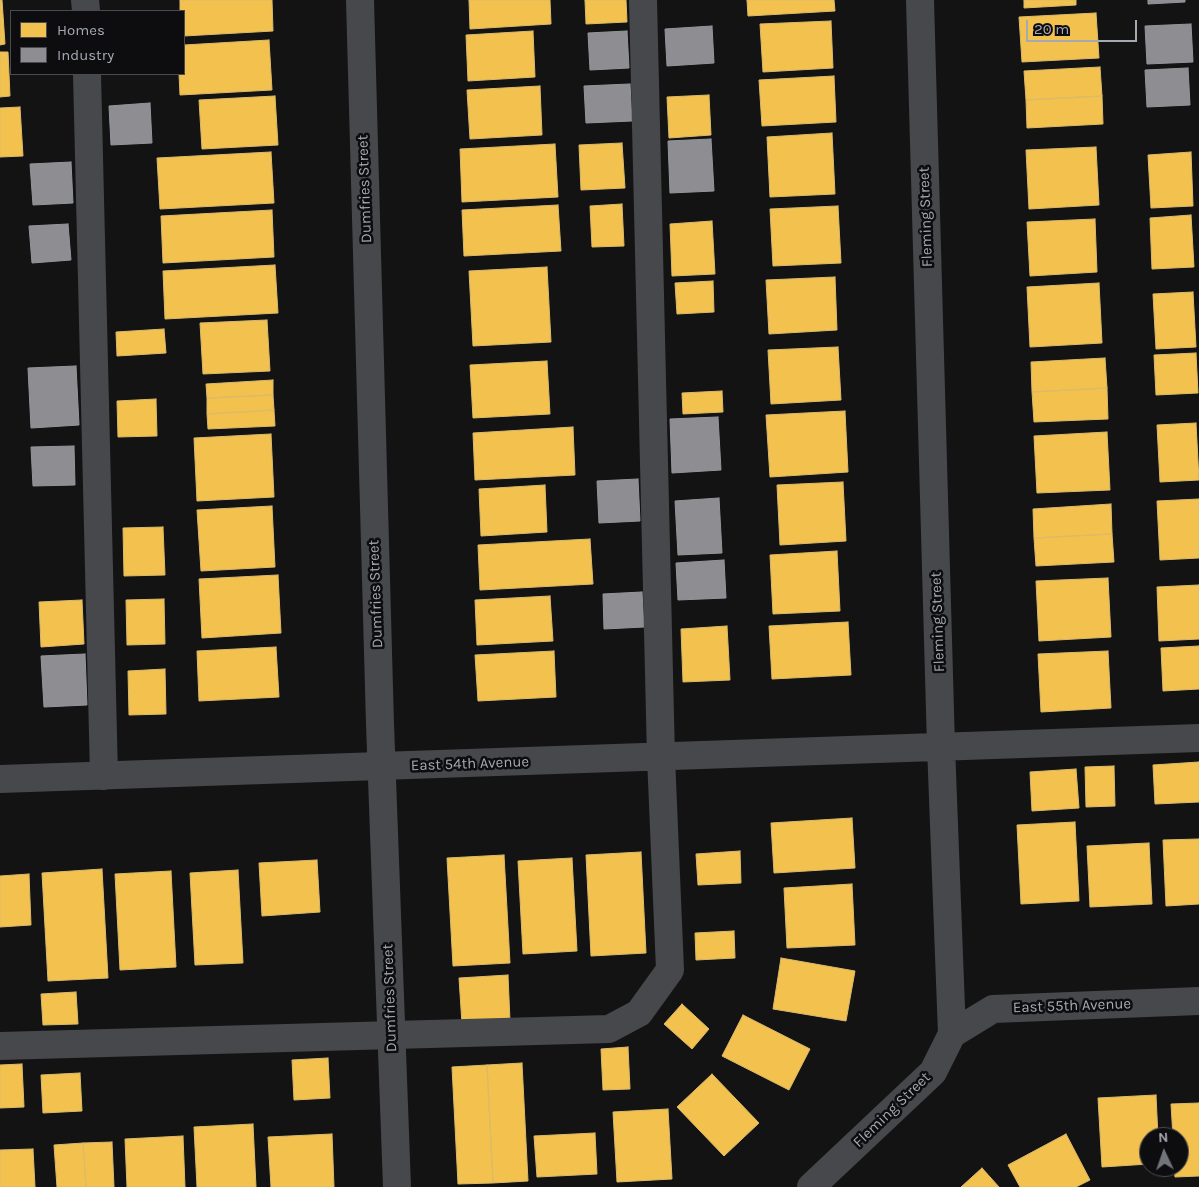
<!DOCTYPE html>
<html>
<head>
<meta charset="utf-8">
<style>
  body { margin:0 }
  #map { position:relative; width:1199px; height:1187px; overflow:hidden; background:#131313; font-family:Karla,sans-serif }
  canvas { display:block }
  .legend { position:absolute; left:10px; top:10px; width:175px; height:65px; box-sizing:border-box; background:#0d0d0f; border:1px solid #4a4b51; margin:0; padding:6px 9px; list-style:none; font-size:15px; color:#a5a9b3 }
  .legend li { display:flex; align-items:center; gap:10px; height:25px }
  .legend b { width:25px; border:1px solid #4a4b51 }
  .north { position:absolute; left:1139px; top:1127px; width:50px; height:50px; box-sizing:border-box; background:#0d0d0f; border:1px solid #4a4b51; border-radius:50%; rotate:357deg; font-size:14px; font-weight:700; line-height:20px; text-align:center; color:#a5a9b3 }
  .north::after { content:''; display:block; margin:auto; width:18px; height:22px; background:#72747b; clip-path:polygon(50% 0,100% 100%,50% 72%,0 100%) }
  .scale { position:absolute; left:1026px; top:20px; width:111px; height:22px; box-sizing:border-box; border:2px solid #a5a9b3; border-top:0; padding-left:6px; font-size:15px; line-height:18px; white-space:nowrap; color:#a5a9b3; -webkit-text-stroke:4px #0d0d0f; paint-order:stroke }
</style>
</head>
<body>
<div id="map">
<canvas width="1199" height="1187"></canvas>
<ul class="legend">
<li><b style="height:14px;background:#f2c14e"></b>Homes</li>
<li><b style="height:14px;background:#8d8d92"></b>Industry</li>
</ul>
<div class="north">N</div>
<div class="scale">20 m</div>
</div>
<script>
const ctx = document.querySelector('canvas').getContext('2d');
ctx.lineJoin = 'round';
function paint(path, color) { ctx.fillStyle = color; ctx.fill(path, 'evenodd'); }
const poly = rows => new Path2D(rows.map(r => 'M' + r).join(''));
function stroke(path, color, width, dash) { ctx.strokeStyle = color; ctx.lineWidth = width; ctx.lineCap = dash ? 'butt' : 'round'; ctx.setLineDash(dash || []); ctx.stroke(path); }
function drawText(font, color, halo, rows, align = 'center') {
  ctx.font = font + ' Karla,sans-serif'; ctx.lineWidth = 5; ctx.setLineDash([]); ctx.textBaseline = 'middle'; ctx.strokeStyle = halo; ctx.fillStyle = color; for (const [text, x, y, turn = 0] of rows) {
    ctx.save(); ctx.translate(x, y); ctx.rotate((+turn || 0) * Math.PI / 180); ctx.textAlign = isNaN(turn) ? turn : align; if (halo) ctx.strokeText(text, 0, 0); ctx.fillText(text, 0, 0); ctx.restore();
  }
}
const homes = poly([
  [0,0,2,0,5,44,0,45,0,0],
  [180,0,272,0,273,31,184,36,184,11,180,11,180,0],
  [469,0,550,0,551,24,470,29,469,0],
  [585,0,626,0,627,22,586,24,585,0],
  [747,0,834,0,835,11,748,16,747,0],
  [1024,0,1076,0,1076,5,1024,8,1024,0],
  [1096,13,1099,58,1022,62,1019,17,1096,13],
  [831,21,833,68,763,72,760,24,831,21],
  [533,31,535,77,468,81,466,35,533,31],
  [269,40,272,90,180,95,179,74,184,74,184,45,269,40],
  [0,52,8,52,10,96,0,97,0,52],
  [1100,67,1102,96,1026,100,1024,71,1100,67],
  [834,76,836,122,762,126,759,80,834,76],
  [540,86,542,135,470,139,467,90,540,86],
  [709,95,711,135,669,138,667,97,709,95],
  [275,96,278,145,202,149,199,100,275,96],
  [1102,96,1103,124,1027,128,1026,100,1102,96],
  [20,107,23,156,0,157,0,108,20,107],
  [832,133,835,194,770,197,767,137,832,133],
  [622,143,625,188,581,190,579,145,622,143],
  [555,144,558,197,462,202,460,149,555,144],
  [1096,147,1099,205,1029,209,1026,150,1096,147],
  [271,152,274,203,160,209,157,158,271,152],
  [1191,152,1193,206,1151,208,1148,155,1191,152],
  [622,204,624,246,592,247,590,206,622,204],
  [558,205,561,251,464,256,462,210,558,205],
  [838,206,841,263,773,266,770,209,838,206],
  [272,210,274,257,163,263,161,216,272,210],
  [1191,215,1194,267,1152,269,1150,218,1191,215],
  [1095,219,1097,272,1030,276,1027,222,1095,219],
  [712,221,715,274,672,276,670,224,712,221],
  [275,265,278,313,165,319,163,271,275,265],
  [547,267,551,342,473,346,469,271,547,267],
  [835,277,837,330,769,334,766,280,835,277],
  [713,281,714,312,677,314,675,283,713,281],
  [1099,283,1102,343,1030,347,1027,287,1099,283],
  [1193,292,1196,347,1156,349,1153,294,1193,292],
  [267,320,270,371,203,374,200,323,267,320],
  [164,329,166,353,117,356,116,332,164,329],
  [838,347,841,400,771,404,768,350,838,347],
  [1196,353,1198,393,1156,395,1154,355,1196,353],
  [1105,358,1107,388,1032,392,1031,362,1105,358],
  [547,361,550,414,473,418,470,365,547,361],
  [273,380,273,395,207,398,206,384,273,380],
  [1107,388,1108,419,1034,422,1032,392,1107,388],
  [722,391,723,412,683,414,682,393,722,391],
  [273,395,274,410,207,414,207,398,273,395],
  [156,399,157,436,118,437,117,401,156,399],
  [274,410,275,426,208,429,207,414,274,410],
  [845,411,848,472,770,477,766,415,845,411],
  [1196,423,1199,480,1160,482,1157,425,1196,423],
  [573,427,575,475,475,480,473,433,573,427],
  [1107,432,1110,490,1037,493,1034,436,1107,432],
  [271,434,274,497,197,501,194,438,271,434],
  [843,482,846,541,780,545,777,485,843,482],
  [545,485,547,532,481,536,479,489,545,485],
  [1199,499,1199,558,1160,560,1157,501,1199,499],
  [1111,504,1112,534,1034,538,1033,509,1111,504],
  [272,506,275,567,201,571,197,510,272,506],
  [163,527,165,575,124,576,123,528,163,527],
  [1112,534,1114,562,1036,566,1034,538,1112,534],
  [590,539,593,584,480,590,478,545,590,539],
  [837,551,840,611,773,614,770,555,837,551],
  [278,575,281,633,202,638,199,579,278,575],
  [1108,578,1111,637,1039,641,1036,581,1108,578],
  [1199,585,1199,639,1159,641,1157,587,1199,585],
  [550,596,553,641,477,645,475,600,550,596],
  [164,599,165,644,127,645,126,600,164,599],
  [82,600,84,644,41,647,39,602,82,600],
  [848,622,851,675,772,679,769,626,848,622],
  [727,626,730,680,683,682,681,629,727,626],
  [1199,646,1199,689,1163,691,1161,648,1199,646],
  [276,647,279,697,199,701,197,651,276,647],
  [554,651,556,697,478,701,475,655,554,651],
  [1108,651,1111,708,1041,712,1038,654,1108,651],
  [165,669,166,714,129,715,128,671,165,669],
  [1199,762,1199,802,1155,804,1153,765,1199,762],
  [1114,766,1115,806,1086,807,1085,767,1114,766],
  [1076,769,1079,808,1032,811,1030,772,1076,769],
  [852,818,855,868,774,873,771,823,852,818],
  [1075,822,1079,901,1021,904,1017,825,1075,822],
  [1199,839,1199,904,1166,906,1163,840,1199,839],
  [1149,843,1152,904,1090,907,1087,846,1149,843],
  [740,851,741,883,698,885,696,854,740,851],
  [641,852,646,953,591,956,586,855,641,852],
  [504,855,510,963,453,966,447,858,504,855],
  [572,858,577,951,523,954,518,861,572,858],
  [317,860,320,912,262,916,259,863,317,860],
  [102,869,108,978,48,981,42,873,102,869],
  [238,870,243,963,195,965,190,873,238,870],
  [171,871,176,967,120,970,115,874,171,871],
  [29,874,31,925,0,927,0,876,29,874],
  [852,884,855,945,787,948,784,888,852,884],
  [734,931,735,958,696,960,695,933,734,931],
  [781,958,855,971,846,1021,773,1009,781,958],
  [508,975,510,1021,462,1024,459,978,508,975],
  [76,992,78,1024,43,1025,41,994,76,992],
  [682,1004,709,1029,692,1049,664,1024,682,1004],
  [743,1015,810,1049,789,1090,722,1056,743,1015],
  [628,1047,630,1089,603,1090,601,1049,628,1047],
  [328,1058,330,1098,294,1100,292,1060,328,1058],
  [522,1063,528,1181,493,1183,487,1065,522,1063],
  [22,1064,24,1107,0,1108,0,1065,22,1064],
  [487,1065,493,1183,458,1184,452,1067,487,1065],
  [80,1073,82,1111,43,1113,41,1075,80,1073],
  [712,1074,759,1123,724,1156,677,1107,712,1074],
  [1156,1095,1158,1137,1149,1137,1149,1164,1102,1167,1098,1098,1156,1095],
  [1199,1103,1199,1176,1175,1177,1174,1167,1179,1167,1179,1137,1173,1137,1171,1104,1199,1103],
  [668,1109,672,1179,617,1182,613,1112,668,1109],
  [253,1124,256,1187,197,1187,194,1127,253,1124],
  [595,1133,597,1174,537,1177,534,1136,595,1133],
  [332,1134,334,1187,271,1187,268,1137,332,1134],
  [1066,1134,1090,1180,1076,1187,1020,1187,1008,1165,1066,1134],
  [183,1136,185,1187,127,1187,125,1139,183,1136],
  [112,1142,114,1187,86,1187,83,1143,112,1142],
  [83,1143,86,1187,57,1187,54,1145,83,1143],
  [33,1149,35,1187,0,1187,0,1150,33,1149],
  [982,1168,999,1187,961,1187,982,1168]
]);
paint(homes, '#f2c14e');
stroke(homes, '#dbba6c', 1);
const industry = poly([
  [1148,0,1185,0,1185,2,1148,4,1148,0],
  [1191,24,1193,62,1147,64,1145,26,1191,24],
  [712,26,714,63,667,66,665,29,712,26],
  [627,31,629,68,590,70,588,33,627,31],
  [1188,68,1190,105,1147,107,1145,70,1188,68],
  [630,84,632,121,586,123,584,86,630,84],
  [150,103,152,143,111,145,109,106,150,103],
  [711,139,714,191,670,193,668,141,711,139],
  [71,162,73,203,33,205,30,164,71,162],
  [68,224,71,260,32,263,29,226,68,224],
  [76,366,79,425,31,428,28,368,76,366],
  [718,417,721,470,672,473,670,419,718,417],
  [74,446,75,485,33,486,31,447,74,446],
  [638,479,640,521,599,523,597,481,638,479],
  [719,498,722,553,678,555,675,501,719,498],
  [724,560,726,598,678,600,676,563,724,560],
  [642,592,644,627,604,629,603,594,642,592],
  [85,654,87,705,44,707,41,656,85,654]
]);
paint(industry, '#8d8d92');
stroke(industry, '#94959c', 1);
stroke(poly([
  [85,0,86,11],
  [360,0,380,724,397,1187],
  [87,74,104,776],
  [0,779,1199,738],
  [952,1034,993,1009,1199,1001],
  [0,1046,609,1029,639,1013,670,970,661,757,643,0],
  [811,1187,933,1072,952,1034,941,746,920,0]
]), '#47484c', 28);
drawText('15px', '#a5a9b3', '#0d0d0f', [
  ["Dumfries Street",365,189,-92],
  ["Fleming Street",926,217,-92],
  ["Dumfries Street",376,594,-92],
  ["Fleming Street",938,622,-92],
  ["East 54th Avenue",470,764,-2],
  ["Dumfries Street",390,998,-92],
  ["East 55th Avenue",1072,1006,-2],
  ["Fleming Street",892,1110,-44]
]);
</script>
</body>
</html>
